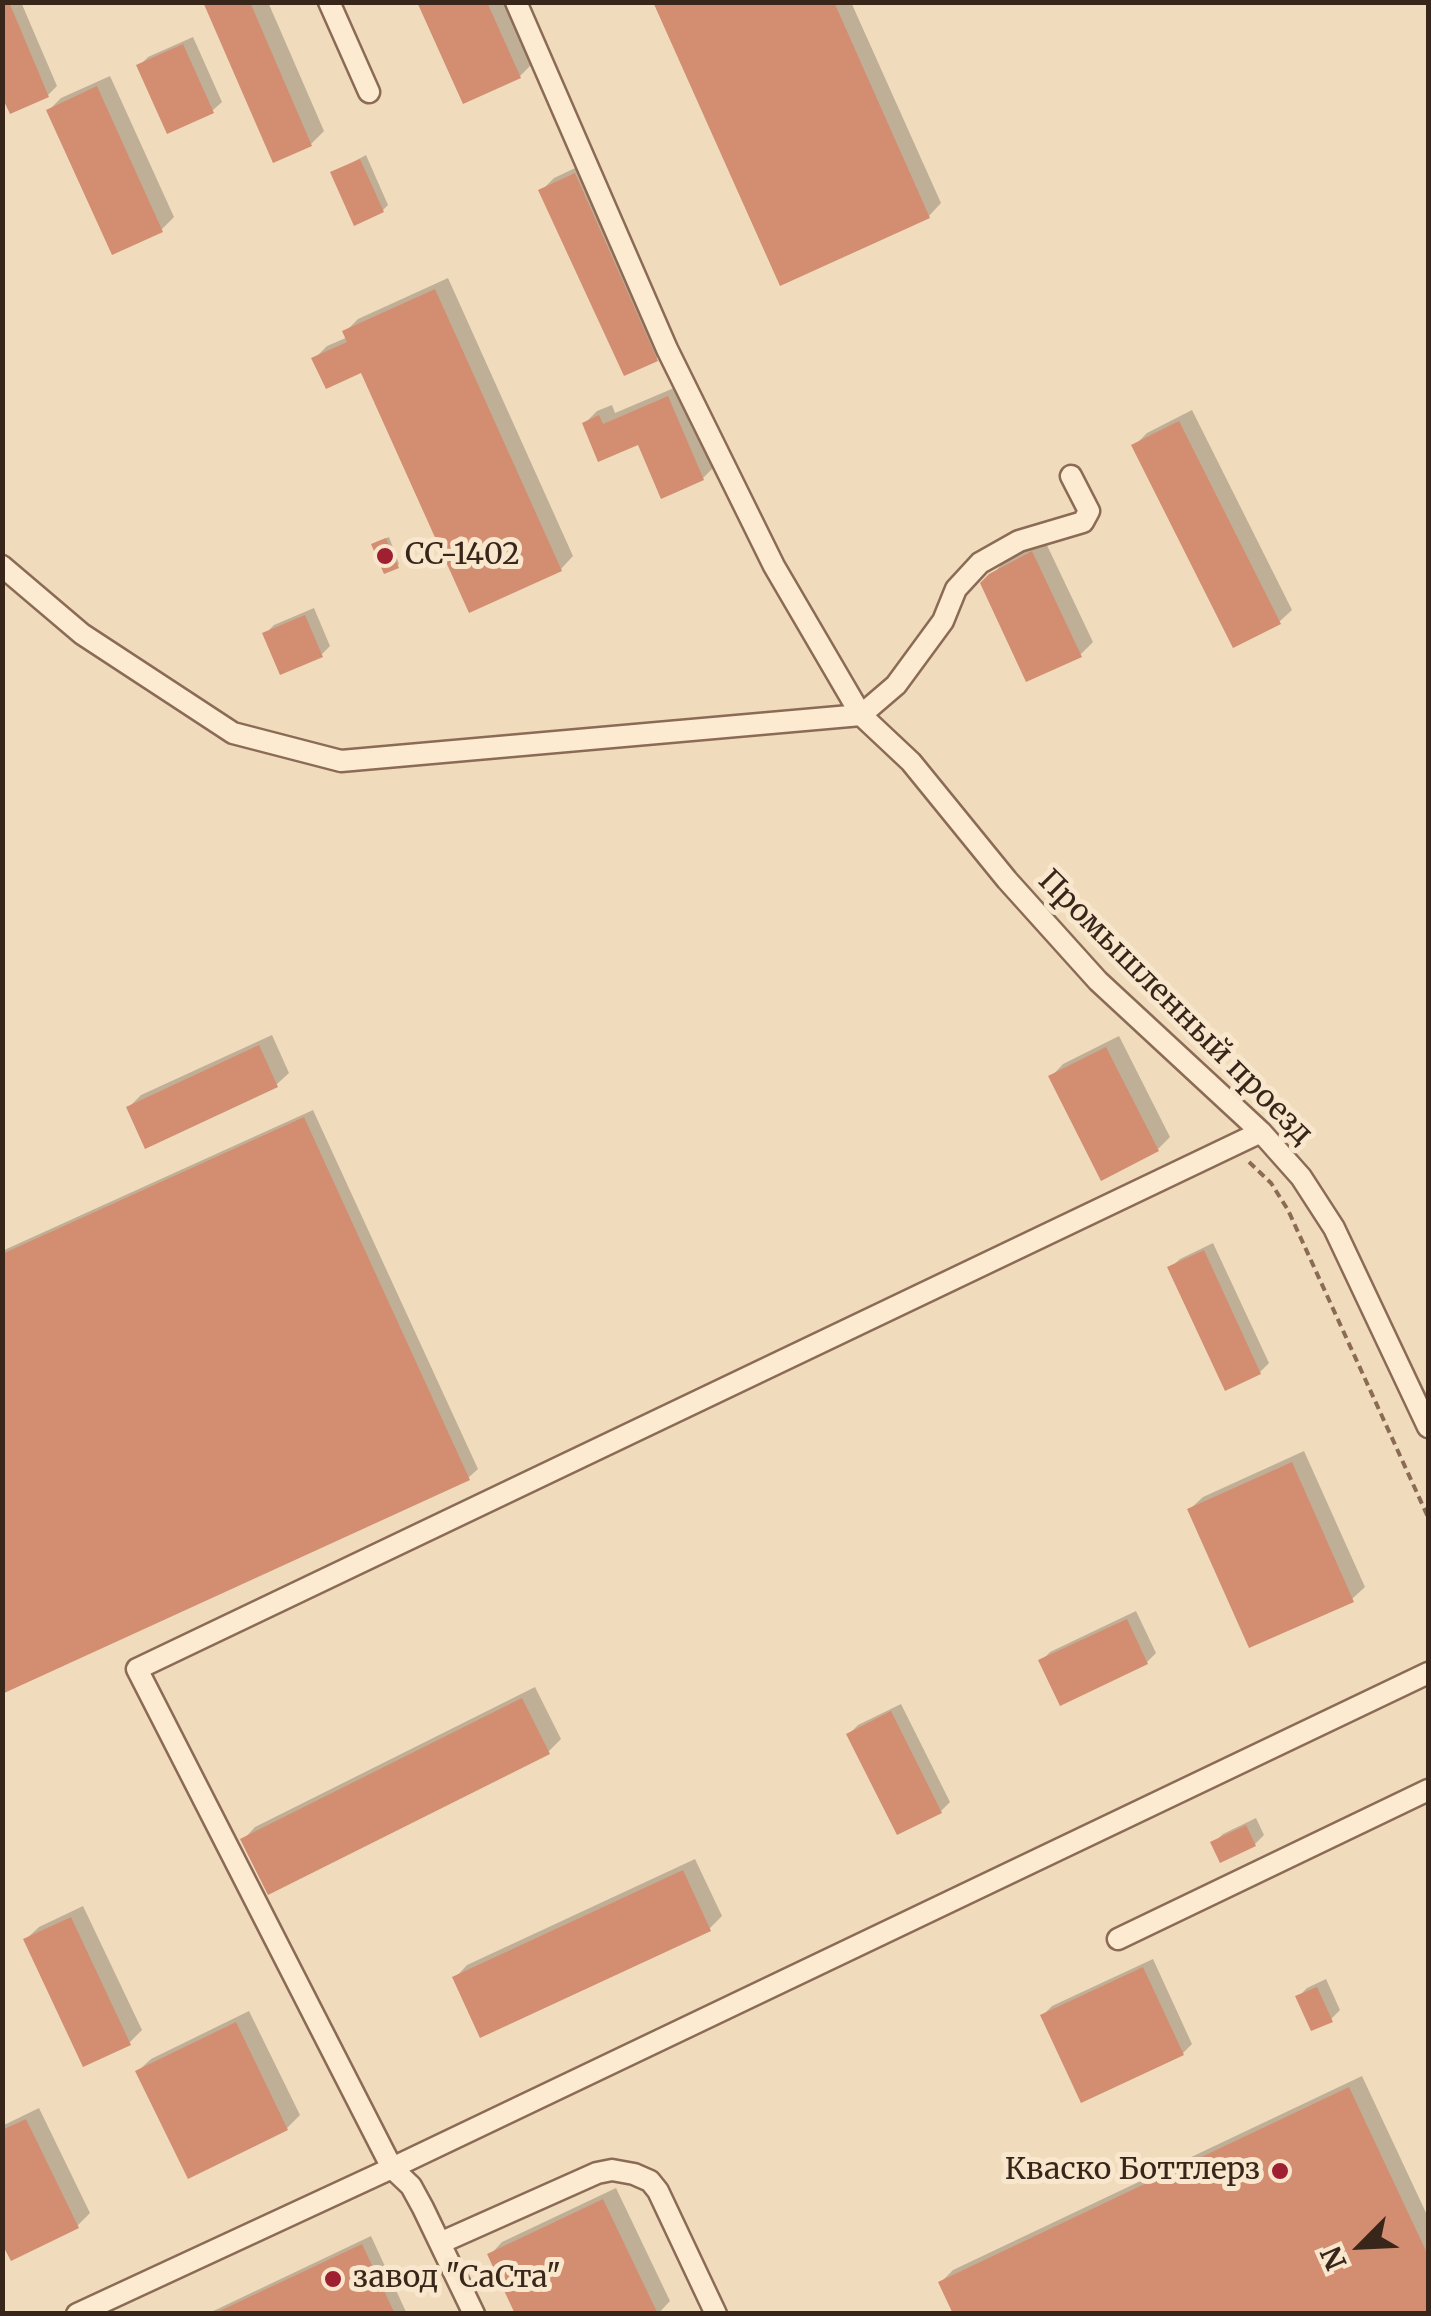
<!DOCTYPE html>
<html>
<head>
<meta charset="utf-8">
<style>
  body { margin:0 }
  #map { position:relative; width:1431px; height:2316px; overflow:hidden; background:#f1dbbd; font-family:Merriweather,serif }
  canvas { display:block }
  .frame { position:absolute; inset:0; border:5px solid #39261b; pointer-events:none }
  .north { position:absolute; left:1311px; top:2196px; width:100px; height:100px; -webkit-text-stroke:8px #f8e7cd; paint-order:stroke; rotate:246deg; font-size:28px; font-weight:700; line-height:40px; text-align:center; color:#39261b }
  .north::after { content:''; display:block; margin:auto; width:35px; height:45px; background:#39261b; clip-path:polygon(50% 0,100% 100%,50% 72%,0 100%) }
</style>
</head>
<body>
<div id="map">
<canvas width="1431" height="2316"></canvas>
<div class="frame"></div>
<div class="north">N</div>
</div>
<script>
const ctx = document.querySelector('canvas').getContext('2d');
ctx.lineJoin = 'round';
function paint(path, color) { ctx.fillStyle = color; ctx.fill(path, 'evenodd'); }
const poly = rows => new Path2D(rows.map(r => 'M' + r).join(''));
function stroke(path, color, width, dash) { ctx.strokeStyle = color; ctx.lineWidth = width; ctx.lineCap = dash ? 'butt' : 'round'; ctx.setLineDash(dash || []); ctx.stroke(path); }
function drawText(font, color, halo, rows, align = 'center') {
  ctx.font = font + ' Merriweather,serif'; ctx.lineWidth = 10; ctx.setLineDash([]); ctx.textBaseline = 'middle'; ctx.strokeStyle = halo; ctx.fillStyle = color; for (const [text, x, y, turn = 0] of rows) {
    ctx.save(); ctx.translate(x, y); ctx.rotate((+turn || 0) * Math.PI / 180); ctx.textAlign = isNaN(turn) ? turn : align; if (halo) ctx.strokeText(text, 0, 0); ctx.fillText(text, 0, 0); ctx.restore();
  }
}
paint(poly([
  [2,2,21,2,57,86,48,95],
  [206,2,268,2,324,131,311,144,274,160],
  [420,2,505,2,532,64,520,76],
  [656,2,851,2,941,203,929,216],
  [193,37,222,102,212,111,139,66,148,57],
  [110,76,174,217,161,230,49,110,61,98],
  [366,155,388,205,383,210,333,173],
  [588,162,669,346,656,359,541,191,554,178],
  [448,278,573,556,561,569,362,369,314,359,327,346,348,337,345,332,358,319],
  [681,385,715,466,703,478,640,442,585,423,597,411,612,405,615,413],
  [1192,410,1292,610,1279,622,1134,446,1147,433],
  [389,537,399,564,397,566,376,542],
  [1045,541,1093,642,1080,655,983,584,1004,562],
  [314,608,330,646,321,655,265,634,274,625],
  [272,1035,289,1073,276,1085,129,1107,141,1095],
  [1119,1036,1170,1137,1158,1149,1051,1077,1063,1064],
  [313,1110,478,1469,468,1478,2,1691,2,1251],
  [1213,1243,1269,1363,1260,1372,1170,1268,1180,1259],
  [1304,1451,1365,1587,1352,1599,1190,1509,1203,1497],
  [1136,1611,1156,1653,1147,1662,1041,1661,1050,1652],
  [535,1687,561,1739,548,1752,243,1840,255,1827],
  [901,1704,950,1802,941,1811,849,1734,858,1725],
  [1256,1818,1264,1835,1255,1844,1213,1843,1223,1834],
  [695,1859,722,1916,709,1929,455,1978,467,1965],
  [83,1906,142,2030,129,2043,26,1939,39,1927],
  [1153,1959,1192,2044,1183,2053,1043,2015,1052,2006],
  [1326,1979,1340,2010,1331,2019,1298,1997,1307,1988],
  [249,2011,300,2115,287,2128,189,2175,138,2071,151,2059],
  [1362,2076,1428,2217,1428,2314,956,2314,941,2282,953,2270],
  [39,2108,90,2213,77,2226,2,2238,2,2126],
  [616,2188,670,2301,658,2314,490,2255,502,2242],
  [371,2236,407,2314,207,2314]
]), '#0003');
paint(poly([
  [2,2,9,2,49,97,10,114,2,97],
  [203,2,250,2,312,146,273,163],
  [417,2,487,2,521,78,463,104],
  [653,2,834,2,930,218,780,286],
  [183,44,214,113,167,134,136,65],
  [97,86,163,232,112,255,46,110],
  [360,159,384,212,354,226,330,172],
  [575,173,658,361,624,376,538,190],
  [435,289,562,571,469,613,361,373,326,389,311,358,347,342,342,331],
  [668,396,704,480,661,499,638,445,598,462,582,423,599,415,603,424],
  [1179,421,1281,624,1233,648,1131,445],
  [386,538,399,568,384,574,371,544],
  [1032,551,1082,657,1026,682,980,583,989,574],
  [305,615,323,657,280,675,262,633],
  [259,1045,278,1087,145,1149,126,1107],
  [1106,1047,1159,1151,1101,1181,1048,1076],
  [304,1117,470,1480,2,1694,2,1254],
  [1204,1250,1261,1374,1225,1391,1167,1267],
  [1292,1462,1354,1602,1249,1648,1187,1509],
  [1127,1619,1148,1664,1060,1706,1038,1660],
  [522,1698,550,1754,268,1895,240,1839],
  [891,1711,942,1813,897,1835,846,1734],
  [1246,1825,1256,1846,1220,1863,1210,1842],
  [683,1870,711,1931,480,2038,452,1977],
  [71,1917,131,2045,83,2067,23,1939],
  [1143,1967,1184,2055,1081,2103,1040,2015],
  [1317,1987,1333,2022,1311,2031,1295,1996],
  [236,2022,288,2130,188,2179,135,2071],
  [1349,2087,1428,2255,1428,2314,953,2314,938,2282],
  [26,2119,79,2228,11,2261,2,2244,2,2130],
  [603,2199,658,2314,515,2314,487,2254],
  [362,2244,395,2314,213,2314]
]), '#d38d70');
const minor = poly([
  [329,2,369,92],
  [516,2,667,349,774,566,861,715,911,762,1007,880,1098,981,1261,1132,1301,1177,1334,1228,1428,1427],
  [2,566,82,634,233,733,341,761,861,715,896,685,943,621,956,589,980,563,1019,541,1083,522,1089,511,1071,476],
  [1118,1939,1428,1790],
  [440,2243,597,2173,612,2170,634,2174,650,2181,658,2191,716,2314],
  [77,2314,392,2168,1428,1673],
  [474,2314,423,2208,411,2186,392,2168,137,1669,1261,1132]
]);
stroke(minor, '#8b6b55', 25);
stroke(poly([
  [1249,1162,1271,1183,1288,1210,1428,1517]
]), '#8b6b55', 4, [8, 5]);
stroke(minor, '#fcead1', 20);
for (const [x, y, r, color] of [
  [385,556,10,"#9f2030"],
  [1280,2171,10,"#9f2030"],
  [333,2279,10,"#9f2030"]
]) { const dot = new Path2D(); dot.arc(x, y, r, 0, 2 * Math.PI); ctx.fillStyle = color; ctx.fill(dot); stroke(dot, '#f8e7cd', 4); }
drawText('30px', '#39261b', '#f8e7cd', [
  ["СС-1402",405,556],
  ["Кваско Боттлерз",1260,2171,"right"],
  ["завод \"СаСта\"",353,2279]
], 'left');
drawText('30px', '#39261b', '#f8e7cd', [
  ["Промышленный проезд",1175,1008,45]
]);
</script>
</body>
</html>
